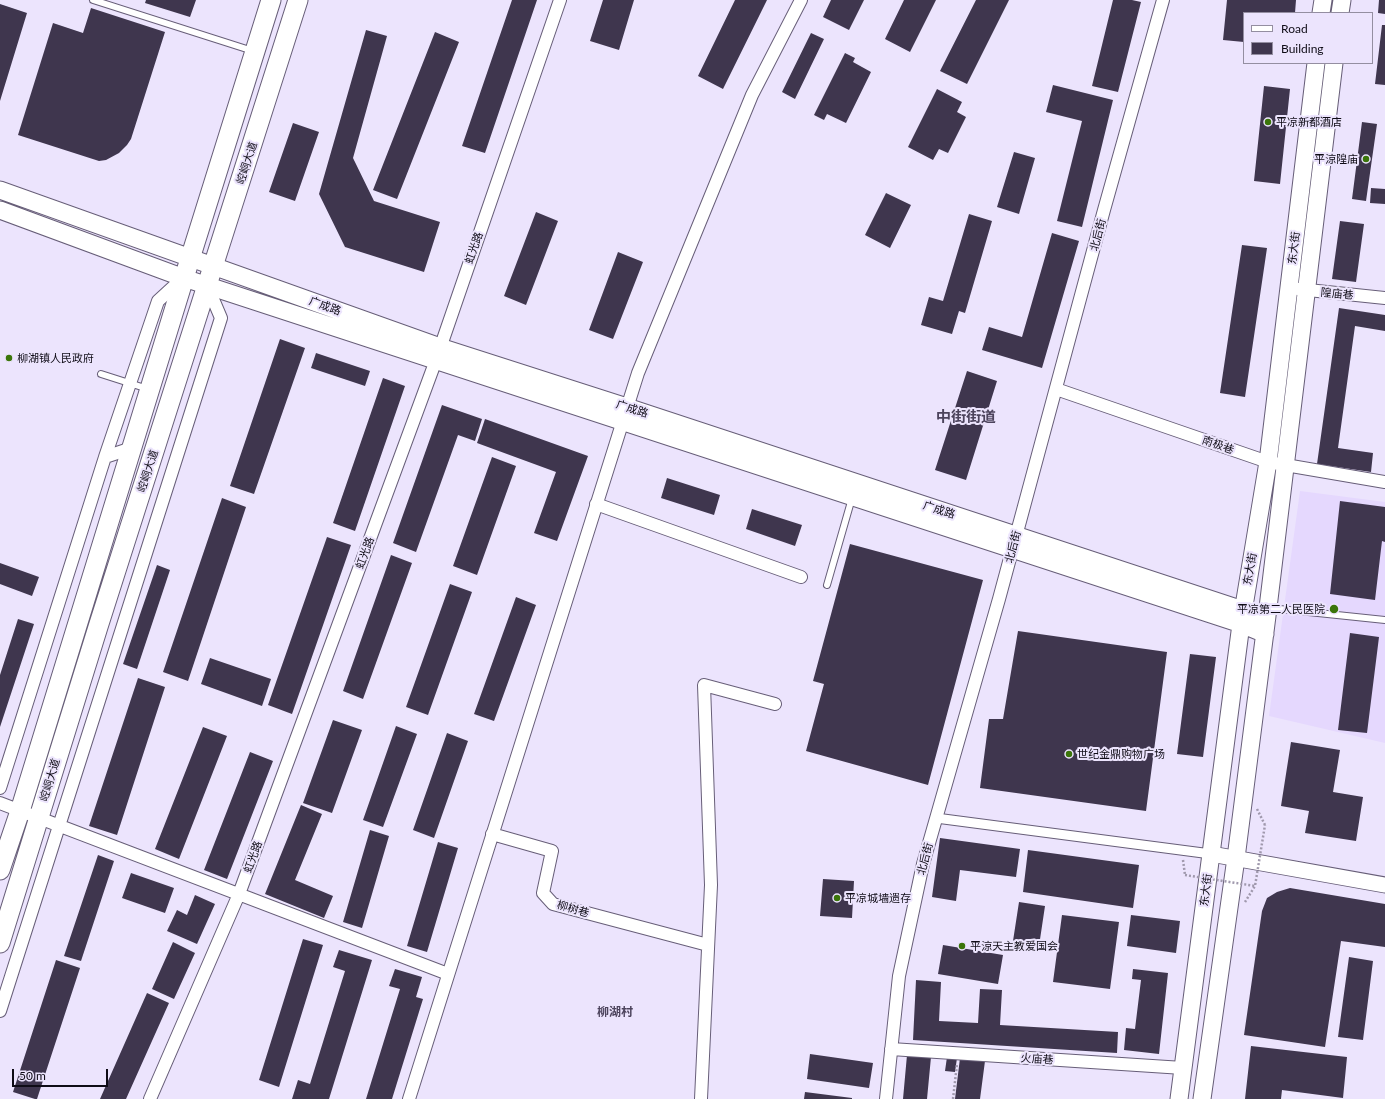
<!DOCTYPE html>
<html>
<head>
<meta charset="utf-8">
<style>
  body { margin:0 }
  #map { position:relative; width:1385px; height:1099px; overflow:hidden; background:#ece4fd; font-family:Lato,sans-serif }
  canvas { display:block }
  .legend { position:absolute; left:1243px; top:12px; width:130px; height:52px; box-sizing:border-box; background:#ece4fd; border:1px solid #948ea1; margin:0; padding:5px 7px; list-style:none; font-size:12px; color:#0f0c16 }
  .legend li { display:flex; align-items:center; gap:8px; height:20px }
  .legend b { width:20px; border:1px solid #948ea1 }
  .scale { position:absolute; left:12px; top:1069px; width:96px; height:18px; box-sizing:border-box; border:2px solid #0f0c16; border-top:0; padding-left:5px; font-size:12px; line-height:14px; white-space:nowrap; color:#0f0c16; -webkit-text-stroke:3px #ece4fd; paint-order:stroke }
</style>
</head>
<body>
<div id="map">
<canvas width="1385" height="1099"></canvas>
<ul class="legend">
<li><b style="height:5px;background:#fff"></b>Road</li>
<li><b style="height:11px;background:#3f364e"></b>Building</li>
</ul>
<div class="scale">50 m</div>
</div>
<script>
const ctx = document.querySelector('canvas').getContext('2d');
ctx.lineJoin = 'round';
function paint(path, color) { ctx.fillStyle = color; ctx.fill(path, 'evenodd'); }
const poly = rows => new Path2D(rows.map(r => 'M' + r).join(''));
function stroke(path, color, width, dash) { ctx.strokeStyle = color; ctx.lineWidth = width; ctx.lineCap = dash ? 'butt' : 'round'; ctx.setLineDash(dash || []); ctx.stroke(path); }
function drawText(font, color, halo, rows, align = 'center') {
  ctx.font = font + ' Lato,"Noto Sans SC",sans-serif'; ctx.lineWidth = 4; ctx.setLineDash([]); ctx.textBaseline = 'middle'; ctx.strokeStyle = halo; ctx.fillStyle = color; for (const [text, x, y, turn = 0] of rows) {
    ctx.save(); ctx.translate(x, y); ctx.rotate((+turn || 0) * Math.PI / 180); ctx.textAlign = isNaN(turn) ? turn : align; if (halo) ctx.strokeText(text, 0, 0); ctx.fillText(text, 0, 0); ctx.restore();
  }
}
paint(poly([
  [1300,491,1385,502,1385,743,1269,716]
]), '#e5d8fe');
paint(poly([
  [146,0,196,0,190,17,145,3],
  [512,0,537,0,485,153,462,146],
  [603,0,634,0,619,50,590,41],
  [735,0,767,0,723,89,698,76],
  [831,0,864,0,849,30,823,17],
  [904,0,936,0,910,52,885,39],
  [976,0,1009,0,967,84,940,71],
  [1113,0,1132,0,1141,2,1118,92,1092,86],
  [1227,0,1296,0,1295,13,1244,13,1244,42,1223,40],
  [1379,0,1385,0,1385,14,1378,13],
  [0,4,27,13,0,101],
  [91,8,165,32,131,139,127,145,119,153,106,160,99,161,18,135,53,23,83,33],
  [1382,25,1385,25,1385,85,1375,84],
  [366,30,387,36,353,158,374,201,440,222,424,272,345,247,319,194],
  [435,32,459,42,397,199,373,190],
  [811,33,824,39,795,99,782,92],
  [845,53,855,58,853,62,871,72,846,123,827,114,824,120,814,115],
  [1053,85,1113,100,1082,227,1057,221,1082,121,1046,112],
  [1264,86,1290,89,1280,184,1254,181],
  [937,89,962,102,957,112,966,117,948,153,939,149,933,160,908,147],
  [1362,122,1377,124,1366,201,1352,199],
  [293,123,319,132,295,201,269,192],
  [1014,152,1035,158,1019,214,997,207],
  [1371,188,1385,189,1385,204,1370,203],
  [886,193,911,205,890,248,865,235],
  [536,212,558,221,526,305,504,296],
  [969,214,992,221,965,313,959,311,952,334,921,325,929,297,943,301],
  [1340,221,1364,224,1356,282,1332,279],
  [1052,233,1079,241,1042,368,982,350,989,327,1022,337],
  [1242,245,1267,248,1245,397,1220,393],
  [618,252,643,262,613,339,589,330],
  [1339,308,1385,315,1385,331,1355,326,1338,448,1373,453,1371,472,1317,464],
  [280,339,305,348,254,494,230,486],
  [316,353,370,371,365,386,311,368],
  [967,371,997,381,966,480,935,470],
  [383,378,405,386,355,531,333,523],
  [442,405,482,419,475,441,458,435,416,552,393,543],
  [485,419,588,456,557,541,534,533,556,472,477,443],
  [492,457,516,466,477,575,453,566],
  [667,478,720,495,714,515,661,498],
  [222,498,246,507,188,681,163,672],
  [1340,501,1385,507,1385,542,1382,541,1375,600,1330,594],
  [752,509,802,525,795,546,746,529],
  [327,537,351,545,292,714,268,705],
  [850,544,983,580,928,785,806,751,824,684,813,681],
  [391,555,412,563,363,699,343,691],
  [0,563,39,577,32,596,0,584],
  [157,565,170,570,137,669,123,664],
  [450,584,472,592,428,715,406,707],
  [516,597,536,605,494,721,474,714],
  [18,619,34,624,0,727,0,675],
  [1018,631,1167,652,1146,811,980,788,989,719,1003,719],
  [1350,633,1379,637,1367,733,1338,730],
  [1190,654,1216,657,1203,757,1177,754],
  [210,658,271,679,262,706,201,684],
  [138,678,165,687,117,835,89,826],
  [333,720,362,730,332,813,303,803],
  [396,726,417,734,383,827,363,820],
  [203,727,227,736,179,859,155,849],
  [447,733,468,741,434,838,413,830],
  [1291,742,1340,750,1333,792,1363,797,1356,841,1305,833,1309,811,1281,806],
  [250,752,273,761,227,879,204,870],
  [301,805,322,814,295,880,333,896,324,918,265,894],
  [370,830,389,836,362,928,343,922],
  [940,838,1020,849,1016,877,960,870,956,901,932,897],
  [438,842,458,848,427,952,407,946],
  [1028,850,1139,865,1133,908,1023,892],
  [98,855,114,861,81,961,64,956],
  [131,873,174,888,165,913,122,898],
  [823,879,854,881,852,918,820,916],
  [1290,888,1385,904,1385,947,1341,941,1325,1047,1244,1035,1262,911,1267,898,1277,892],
  [195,895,215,904,197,944,167,931,177,910,187,915],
  [1019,902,1045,906,1039,946,1013,941],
  [1062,915,1119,922,1110,989,1053,982],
  [1131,915,1180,921,1176,953,1127,946],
  [303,939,323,945,279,1087,259,1080],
  [173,942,195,953,174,999,152,989],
  [943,945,1003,955,998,984,938,974],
  [339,950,372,960,329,1099,292,1099,298,1080,310,1084,345,971,333,967],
  [1349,957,1373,961,1363,1040,1338,1037],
  [56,960,80,968,37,1099,35,1099,13,1092],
  [395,969,422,977,416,997,423,999,392,1099,366,1099,400,989,389,986],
  [1133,969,1168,973,1159,1054,1124,1050,1126,1028,1135,1029,1141,980,1132,979],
  [916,980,941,982,939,1021,978,1023,980,989,1002,990,1000,1025,1118,1032,1117,1053,913,1040],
  [147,993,169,1003,126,1099,100,1099],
  [1251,1046,1347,1057,1343,1098,1282,1090,1281,1099,1245,1099],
  [810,1054,873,1063,869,1088,807,1079],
  [907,1055,931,1057,927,1099,903,1099],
  [947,1057,957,1058,955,1072,945,1071],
  [960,1058,985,1061,980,1099,955,1099],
  [805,1092,852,1098,852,1099,804,1099]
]), '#3f364e');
const service = poly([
  [93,0,253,51],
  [101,374,148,389],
  [827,585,852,498],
  [1270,608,1385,620]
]);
const pedestrian = poly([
  [936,818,1211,854]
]);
const minor = poly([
  [1289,288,1385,298],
  [1056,389,1268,462,1385,482],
  [105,457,158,301,183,278],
  [596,504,801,577],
  [0,788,105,457,132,448],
  [0,803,448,974],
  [492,834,552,851,543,893,553,904,708,945],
  [0,1011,221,318,207,285],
  [891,1049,1183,1068],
  [150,1099,239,894,436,360,560,0],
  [409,1099,638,373,752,95,801,0],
  [701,1099,711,885,704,685,775,704],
  [886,1099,899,976,923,864,999,599,1104,210,1163,0]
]);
const tertiary = poly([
  [1211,854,1385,885]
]);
const secondary = poly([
  [1321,13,1323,0],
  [1340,13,1342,0],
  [0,190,440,347,627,407,1243,610,1267,616],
  [0,210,184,278,1241,624,1265,634],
  [1179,1099,1241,624,1268,462,1316,63],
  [1202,1099,1236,858,1267,616,1334,63]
]);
const primary = poly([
  [0,870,20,811,184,278,271,0],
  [0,943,98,627,298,0]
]);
stroke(service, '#675e78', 8);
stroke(pedestrian, '#675e78', 11);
stroke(minor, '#675e78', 14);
stroke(tertiary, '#675e78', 17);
stroke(secondary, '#675e78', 19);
stroke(primary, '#675e78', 21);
stroke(poly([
  [1257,809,1265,825],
  [1183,860,1185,875],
  [1245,902,1255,886],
  [953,1099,957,1064]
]), '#a099ad', 2.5, [2, 2]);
stroke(service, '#fff', 6);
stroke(pedestrian, '#fff', 9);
stroke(minor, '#fff', 12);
stroke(tertiary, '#fff', 15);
stroke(secondary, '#fff', 17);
stroke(primary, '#fff', 19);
stroke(poly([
  [1185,875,1255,886,1265,825]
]), '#a099ad', 2.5, [2, 2]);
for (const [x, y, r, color] of [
  [1268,122,4,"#3b750a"],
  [1366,159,4,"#3b750a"],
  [9,358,4,"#3b750a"],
  [1334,609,5,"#3b750a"],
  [1069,754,4,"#3b750a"],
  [837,898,4,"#3b750a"],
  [962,946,4,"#3b750a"]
]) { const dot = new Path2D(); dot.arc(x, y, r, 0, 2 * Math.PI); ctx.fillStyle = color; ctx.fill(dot); stroke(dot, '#ece4fd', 1.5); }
drawText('11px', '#0f0c16', '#ece4fd', [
  ["平凉新都酒店",1276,122],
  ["平涼隍庙",1358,159,"right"],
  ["柳湖镇人民政府",17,358],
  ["平凉第二人民医院",1325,609,"right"],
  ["世纪金鼎购物广场",1077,754],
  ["平凉城墙遗存",845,898],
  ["平涼天主教爱国会",970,946]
], 'left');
drawText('11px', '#0f0c16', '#ece4fd', [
  ["崆峒大道",247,163,-72],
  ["北后街",1098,235,-75],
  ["虹光路",474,248,-71],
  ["东大街",1294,248,-83],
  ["隍庙巷",1337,294,5],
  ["广成路",325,306,20],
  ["广成路",632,409,18],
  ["南极巷",1218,445,19],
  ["崆峒大道",148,471,-72],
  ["广成路",939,510,18],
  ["北后街",1013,547,-75],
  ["虹光路",365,553,-70],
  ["东大街",1250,569,-80],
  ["崆峒大道",50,780,-73],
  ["虹光路",253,857,-70],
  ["北后街",925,859,-75],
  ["东大街",1206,890,-83],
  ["柳树巷",573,909,16],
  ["火庙巷",1037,1059,4]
]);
drawText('bold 12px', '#4c435c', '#ece4fd', [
  ["柳湖村",615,1012]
]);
drawText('bold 15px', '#4c435c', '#ece4fd', [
  ["中街街道",966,417]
]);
</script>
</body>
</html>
